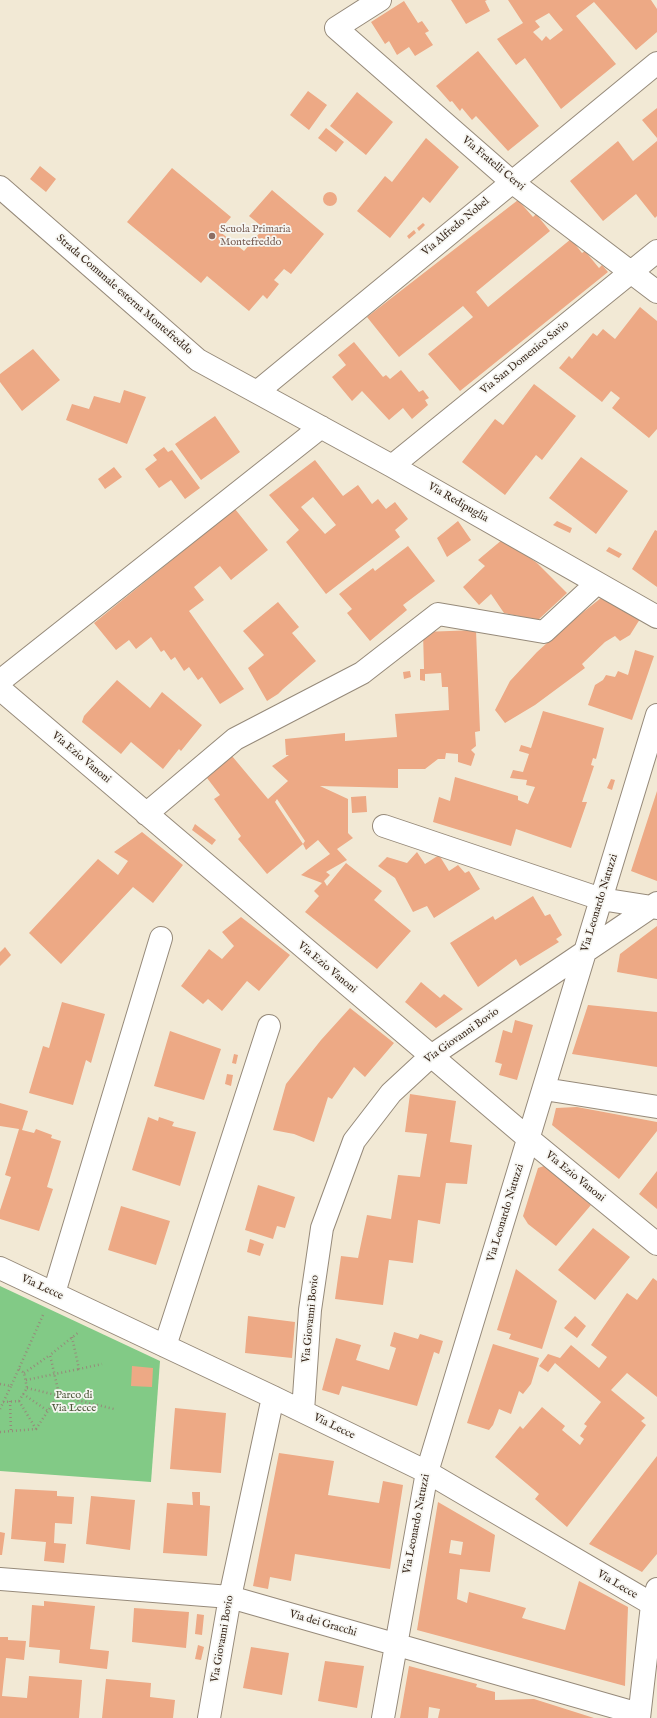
<!DOCTYPE html>
<html>
<head>
<meta charset="utf-8">
<style>
  body { margin:0 }
  canvas { display:block; background:#f2e9d5 }
</style>
</head>
<body>
<canvas width="657" height="1718"></canvas>
<script>
const ctx = document.querySelector('canvas').getContext('2d');
ctx.lineJoin = 'round';
function paint(path, color) { ctx.fillStyle = color; ctx.fill(path, 'evenodd'); }
const poly = rows => new Path2D(rows.map(r => 'M' + r).join(''));
function stroke(path, color, width, dash) { ctx.strokeStyle = color; ctx.lineWidth = width; ctx.lineCap = dash ? 'butt' : 'round'; ctx.setLineDash(dash || []); ctx.stroke(path); }
function drawText(font, color, halo, rows, align = 'center') {
  ctx.font = font + ' "IM FELL English",serif'; ctx.lineWidth = 3.5; ctx.setLineDash([]); ctx.textBaseline = 'middle'; ctx.strokeStyle = halo; ctx.fillStyle = color; for (const [text, x, y, turn = 0] of rows) {
    ctx.save(); ctx.translate(x, y); ctx.rotate((+turn || 0) * Math.PI / 180); ctx.textAlign = isNaN(turn) ? turn : align; if (halo) ctx.strokeText(text, 0, 0); ctx.fillText(text, 0, 0); ctx.restore();
  }
}
paint(poly([
  [0,1286,160,1361,151,1482,0,1471]
]), '#82ca86');
paint(poly([
  [451,0,487,0,485,1,490,11,466,24],
  [508,0,651,0,657,9,657,32,636,50,594,2,576,16,616,64,561,109,525,58,516,65,497,39,523,23],
  [549,13,563,30,550,40,546,36,542,41,533,32,540,27,535,21],
  [404,1,418,23,422,21,429,31,425,33,433,45,415,56,409,47,397,55,389,41,385,44,371,22],
  [478,51,539,126,508,151,476,116,472,120,462,108,460,111,452,101,450,102,436,86],
  [308,91,327,105,309,130,290,115],
  [357,92,393,122,366,155,330,126],
  [657,108,657,138,642,120],
  [326,128,344,142,336,152,318,138],
  [426,138,459,167,430,203,423,197,390,238,357,211,385,176,392,182],
  [618,141,633,161,657,141,657,216,655,218,636,194,603,221,570,181],
  [40,166,56,179,46,192,30,179],
  [172,168,231,217,219,231,244,251,264,228,249,216,272,190,324,234,291,274,284,269,274,280,279,284,267,299,263,295,249,311,207,276,201,283,127,222],
  '323 199a7 7 0 1 1 14 0a7 7 0 1 1-14 0Z',
  [518,200,533,217,536,214,550,231,476,292,488,307,571,239,582,253,585,251,599,268,602,265,608,272,460,391,428,354,473,317,463,306,399,357,367,317],
  [423,223,425,225,419,231,417,228],
  [414,230,416,233,409,239,407,236],
  [640,307,657,321,657,429,649,438,612,408,620,398,611,391,602,402,559,368,569,356,572,359,593,333,597,336,603,329,615,339],
  [354,342,383,377,386,375,390,379,401,370,419,392,423,390,429,398,425,400,428,405,412,419,403,408,389,420,362,391,352,401,332,377,346,365,338,355],
  [33,349,60,380,22,411,0,382,0,374],
  [534,384,576,416,542,460,536,455,505,495,462,462,495,419,503,425],
  [124,390,146,397,127,444,66,420,72,404,89,409,94,396,120,403],
  [215,416,240,452,201,480,175,444],
  [164,447,168,452,172,450,200,488,185,499,171,480,159,488,145,469,157,460,153,455],
  [581,457,628,491,596,534,549,498],
  [315,460,343,496,358,485,372,504,378,499,386,509,395,502,408,519,395,530,400,537,326,594,286,542,299,530,269,495],
  [313,497,336,525,325,534,301,507],
  [114,467,122,477,105,489,98,479],
  [235,509,268,550,231,580,220,566,194,587,204,600,189,611,244,689,220,704,202,677,198,680,189,667,184,671,175,657,171,660,164,650,161,652,151,637,136,649,129,640,116,650,94,623],
  [458,521,471,540,447,557,437,538],
  [557,521,572,528,570,533,553,525],
  [655,530,657,531,657,587,632,569],
  [503,539,537,563,567,593,538,620,504,613,491,594,479,605,463,587,485,566,478,560],
  [408,546,435,581,403,605,407,610,370,641,347,613,352,609,339,594,373,568,375,571],
  [609,547,622,554,619,558,606,551],
  [606,594,640,619,630,635,620,641,615,636,605,642,582,664,585,668,535,705,505,723,495,710,510,681,537,652,567,625],
  [278,602,299,627,292,633,316,661,283,689,278,694,267,701,248,668,264,655,243,631],
  [476,630,480,731,475,732,476,746,471,750,475,754,471,766,458,762,458,754,446,753,445,759,438,759,425,769,398,769,398,788,320,786,348,799,348,833,353,838,337,849,347,860,326,872,330,875,324,881,327,886,346,863,382,891,374,900,411,931,377,969,305,912,319,896,314,891,322,883,301,875,330,854,318,840,306,850,303,844,267,874,238,839,241,836,214,799,220,795,207,778,232,756,268,799,288,781,272,766,289,755,286,755,285,739,345,733,345,741,397,737,395,714,449,710,448,687,442,687,441,673,425,674,425,681,420,680,420,669,424,669,423,632],
  [277,799,305,841,303,844,275,802],
  [635,650,654,656,632,720,588,705,595,685,603,680,606,675,615,677,618,671,628,675],
  [410,671,411,677,404,679,403,672],
  [117,680,150,708,162,692,202,725,181,751,179,749,163,769,131,742,121,754,82,722,84,716],
  [543,711,604,728,596,759,593,758,591,765,594,766,582,802,587,802,571,848,516,829,511,846,433,822,439,797,450,801,455,777,518,796,518,800,528,804,535,787,526,785,527,780,510,778,513,770,523,772,529,754,519,751,521,745,531,748],
  [611,779,615,780,612,790,607,788],
  [657,791,657,881,631,871],
  [366,796,367,812,352,813,351,797],
  [195,824,216,840,212,845,192,830],
  [142,832,183,865,153,903,133,887,61,964,29,933,98,859,118,875,128,861,114,852],
  [417,852,425,864,439,855,449,871,458,865,465,873,469,871,480,889,434,918,427,906,413,912,395,878,378,866,387,857,407,863],
  [533,896,545,916,550,914,562,935,556,939,559,942,520,966,516,959,478,987,450,943,493,916,495,920],
  [241,917,290,955,259,991,247,981,222,1011,208,999,203,1004,181,986,209,949,222,959,234,946,222,932],
  [657,926,657,979,617,972,620,954],
  [5,947,11,955,0,966,0,952],
  [421,982,440,998,444,994,463,1009,436,1028,405,1002],
  [62,1002,105,1014,91,1063,86,1060,73,1105,29,1093,43,1046,49,1048],
  [588,1005,657,1012,657,1067,572,1054],
  [350,1008,394,1043,365,1077,354,1067,332,1099,328,1097,314,1142,294,1134,273,1130,286,1084,321,1040],
  [515,1020,533,1025,517,1080,499,1075,502,1064,495,1062,503,1030,512,1033],
  [170,1031,221,1049,204,1100,154,1086],
  [234,1054,238,1055,236,1064,232,1063],
  [227,1074,233,1075,231,1086,225,1084],
  [410,1094,456,1101,450,1142,472,1145,467,1184,446,1183,440,1224,418,1220,413,1263,389,1260,383,1305,335,1299,341,1256,358,1258,367,1215,391,1219,398,1175,420,1177,427,1134,405,1132],
  [0,1103,28,1111,22,1130,34,1133,36,1129,52,1135,51,1138,61,1141,47,1187,53,1189,39,1231,0,1219,0,1210,11,1177,5,1175,19,1129,0,1126],
  [577,1107,657,1122,657,1131,619,1179,552,1125,556,1108],
  [148,1117,158,1121,159,1117,174,1122,172,1126,196,1132,180,1186,132,1170],
  [544,1166,591,1205,556,1246,528,1224,523,1216,538,1168],
  [657,1171,657,1209,639,1194],
  [258,1185,295,1197,285,1228,277,1226,273,1239,245,1230],
  [121,1206,170,1221,156,1265,108,1250],
  [593,1228,630,1257,595,1300,558,1270],
  [250,1239,264,1244,260,1256,247,1252],
  [516,1269,557,1301,542,1349,509,1339,511,1334,497,1330],
  [653,1278,657,1281,657,1397,627,1373,611,1390,645,1418,641,1421,646,1425,567,1527,535,1499,539,1494,495,1457,520,1426,523,1429,542,1407,565,1426,562,1430,580,1445,584,1439,580,1436,587,1426,584,1424,601,1402,555,1363,548,1372,539,1366,548,1354,560,1358,571,1345,599,1368,607,1357,591,1345,627,1293,637,1300],
  [248,1316,295,1322,292,1358,245,1353],
  [575,1316,586,1326,577,1338,564,1328],
  [394,1332,418,1339,420,1334,443,1341,439,1354,434,1352,417,1406,342,1386,339,1395,322,1390,336,1338,361,1345,356,1360,389,1370,396,1348,390,1346],
  [493,1344,539,1358,531,1384,523,1394,519,1391,511,1414,499,1409,493,1425,489,1430,467,1423],
  [132,1366,153,1368,152,1387,131,1386],
  [175,1408,226,1413,221,1473,170,1469],
  [279,1453,334,1461,328,1495,379,1503,383,1481,403,1485,390,1569,295,1554,291,1581,270,1577,268,1589,253,1586],
  [657,1456,657,1554,642,1572,589,1544],
  [15,1489,57,1491,57,1496,74,1497,72,1524,55,1523,54,1543,66,1544,64,1563,44,1561,46,1542,11,1539],
  [192,1492,200,1492,200,1505,210,1506,207,1556,163,1553,167,1503,193,1505],
  [91,1496,135,1500,130,1550,86,1544],
  [438,1502,495,1535,490,1572,460,1569,457,1599,467,1603,469,1592,526,1608,522,1618,565,1630,579,1581,628,1607,625,1686,417,1630],
  [451,1540,463,1542,461,1555,449,1553],
  [0,1532,5,1533,2,1555,0,1555],
  [44,1601,95,1606,90,1649,109,1651,107,1669,59,1663,60,1650,29,1647,32,1605,44,1606],
  [134,1608,189,1612,186,1648,132,1642],
  [197,1614,204,1615,202,1635,195,1634],
  [0,1637,8,1637,8,1640,26,1641,24,1660,6,1658,2,1696,27,1698,29,1676,82,1680,79,1718,0,1718],
  [198,1645,204,1647,201,1660,195,1659],
  [251,1647,289,1653,282,1695,243,1688],
  [325,1661,364,1666,357,1708,318,1701],
  [409,1666,477,1684,476,1687,495,1692,495,1700,534,1699,594,1718,438,1718,440,1709,429,1707,428,1718,400,1718],
  [106,1679,151,1683,150,1697,175,1700,173,1718,102,1718]
]), '#eda985');
const minor = poly([
  [380,0,336,28,512,182,657,292],
  [0,187,198,360,392,466,657,617],
  [257,392,657,63],
  [392,466,657,251],
  [0,681,321,427],
  [0,689,529,1139,657,1244],
  [146,814,235,739,362,673,438,614,544,632,597,583],
  [384,826,601,899,657,908],
  [544,1089,657,1107],
  [0,1268,273,1397,427,1472,657,1607],
  [54,1293,161,938],
  [165,1346,269,1026],
  [303,1411,310,1310,322,1228,354,1141,391,1093,431,1056,657,903],
  [0,1579,230,1597,639,1714],
  [209,1718,230,1597,273,1397],
  [383,1718,427,1472,657,715],
  [639,1718,652,1605,657,1589]
]);
stroke(minor, '#968a7a', 24);
stroke(poly([
  [72,1337,79,1369,102,1364],
  [24,1373,50,1355],
  [26,1380,79,1369],
  [0,1384,11,1386,43,1315],
  [27,1388,114,1409],
  [23,1394,48,1411],
  [10,1401,11,1431],
  [19,1401,36,1429],
  [3,1402,19,1401,27,1388,24,1373,19,1369],
  [0,1409,11,1386],
  [0,1432,36,1429,59,1394,50,1355,79,1332]
]), '#968a7a', 2.5, [1, 3]);
stroke(minor, '#fff', 22);
for (const [x, y, r, color] of [
  [212,236,4,"#8d6e63"]
]) { const dot = new Path2D(); dot.arc(x, y, r, 0, 2 * Math.PI); ctx.fillStyle = color; ctx.fill(dot); stroke(dot, '#f6f6f2', 1.5); }
drawText('11px', '#3b2a1e', '#f6f6f2', [
  ["Via Fratelli Cervi",493,164,40],
  ["Via Alfredo Nobel",456,227,-40],
  ["Strada Comunale esterna Montefreddo",124,295,41],
  ["Via San Domenico Savio",525,358,-39],
  ["Via Redipuglia",458,503,30],
  ["Via Ezio Vanoni",81,758,40],
  ["Via Leonardo Natuzzi",600,903,-73],
  ["Via Ezio Vanoni",327,968,40],
  ["Via Giovanni Bovio",462,1036,-35],
  ["Via Ezio Vanoni",575,1177,39],
  ["Via Leonardo Natuzzi",506,1213,-73],
  ["Via Lecce",42,1288,25],
  ["Via Giovanni Bovio",311,1319,-84],
  ["Via Lecce",334,1427,26],
  ["Via Leonardo Natuzzi",417,1524,-79],
  ["Via Lecce",617,1585,31],
  ["Via dei Gracchi",323,1624,16],
  ["Via Giovanni Bovio",223,1639,-80]
]);
drawText('11px', '#785e54', '#f6f6f2', [
  ["Scuola Primaria",220,230],
  ["Montefreddo",220,243]
], 'left');
drawText('11px', '#505a3d', '#f6f6f2', [
  ["Parco di",74,1396],
  ["Via Lecce",74,1409]
]);
</script>
</body>
</html>
